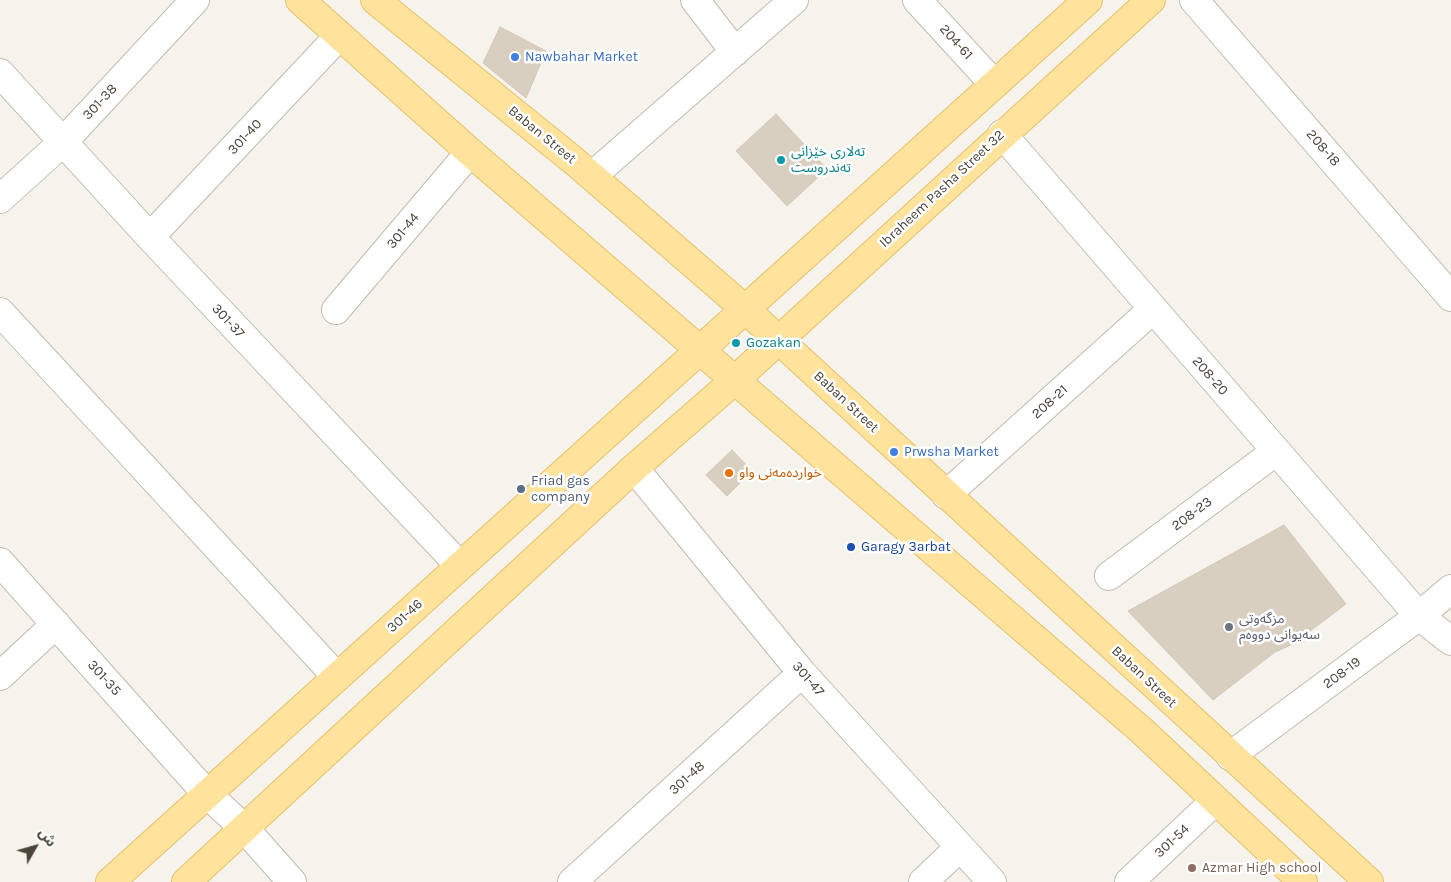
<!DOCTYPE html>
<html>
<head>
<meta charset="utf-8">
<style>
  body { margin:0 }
  #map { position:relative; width:1451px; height:882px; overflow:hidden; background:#f6f3ec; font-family:Karla,"Noto Sans Arabic",sans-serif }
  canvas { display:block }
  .north { position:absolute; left:10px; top:822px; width:50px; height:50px; -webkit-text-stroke:4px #fff; paint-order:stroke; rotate:52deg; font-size:14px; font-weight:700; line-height:20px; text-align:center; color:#4b4439 }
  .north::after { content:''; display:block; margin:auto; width:18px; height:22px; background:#4b4439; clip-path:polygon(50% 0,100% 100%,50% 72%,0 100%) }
</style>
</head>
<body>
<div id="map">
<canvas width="1451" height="882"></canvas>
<div class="north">ش</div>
</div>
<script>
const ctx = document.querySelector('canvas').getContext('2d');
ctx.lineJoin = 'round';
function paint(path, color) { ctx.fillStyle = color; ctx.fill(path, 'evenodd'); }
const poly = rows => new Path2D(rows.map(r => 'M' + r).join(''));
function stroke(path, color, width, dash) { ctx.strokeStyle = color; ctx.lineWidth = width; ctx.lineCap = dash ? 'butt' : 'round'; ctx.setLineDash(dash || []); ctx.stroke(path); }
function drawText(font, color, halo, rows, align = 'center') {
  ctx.font = font + ' Karla,"Noto Sans Arabic",sans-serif'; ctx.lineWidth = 5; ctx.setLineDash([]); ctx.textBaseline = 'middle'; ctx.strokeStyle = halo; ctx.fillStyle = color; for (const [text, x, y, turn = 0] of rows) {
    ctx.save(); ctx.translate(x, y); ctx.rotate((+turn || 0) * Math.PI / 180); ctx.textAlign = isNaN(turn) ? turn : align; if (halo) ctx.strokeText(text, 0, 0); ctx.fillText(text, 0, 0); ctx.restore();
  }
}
const building = poly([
  [500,27,546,51,526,98,483,63,500,27],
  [776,114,827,169,787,206,736,151,776,114],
  [732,450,752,471,727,496,706,475,732,450],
  [1284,525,1346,604,1293,644,1275,652,1213,700,1128,611,1284,525]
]);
paint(building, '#d8cfc1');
stroke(building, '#d3c7b4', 1);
const minor = poly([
  [695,0,735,52],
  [917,0,994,84],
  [1194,0,1451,297],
  [0,73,150,237,460,566],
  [1002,134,1419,616,1451,641],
  [592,176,794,0],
  [0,199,63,142,195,0],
  [150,237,339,36],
  [336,310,470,152],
  [0,312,337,677],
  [634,468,802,673,992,882],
  [946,495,1153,309],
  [0,562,207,794,245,829,292,882],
  [1109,576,1275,452],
  [0,676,56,624],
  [1230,756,1419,616,1451,589],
  [572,882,802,673],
  [923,882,960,847],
  [1129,882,1215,801]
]);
const major = poly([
  [300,0,470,152,1141,730,1303,882],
  [375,0,574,161,745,309,1369,882],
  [110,882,1088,0],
  [186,882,634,468,735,380,1151,0]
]);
stroke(minor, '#c2bbae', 30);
stroke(major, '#e6c16a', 30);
stroke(minor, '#fff', 28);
stroke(major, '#ffe39c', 28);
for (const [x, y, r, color] of [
  [515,57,5,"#3f7fe0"],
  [781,160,5,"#0f9aa8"],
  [736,343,5,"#0f9aa8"],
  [894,452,5,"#3f7fe0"],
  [729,473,5,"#e8710a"],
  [521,489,5,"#5c6f8a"],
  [851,547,5,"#1a4fb4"],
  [1229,627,5,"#6b7280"],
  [1192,868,5,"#8d6e63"]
]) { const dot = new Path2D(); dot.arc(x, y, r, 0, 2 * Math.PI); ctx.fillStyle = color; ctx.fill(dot); stroke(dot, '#fff', 2); }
drawText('14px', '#4b4439', '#fff', [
  ["204-61",956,42,48],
  ["301-38",100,102,-47],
  ["Baban Street",542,135,39],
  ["301-40",245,137,-47],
  ["208-18",1323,148,49],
  ["Ibraheem Pasha Street 32",942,189,-43],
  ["301-44",403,231,-50],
  ["301-37",228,321,47],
  ["208-20",1210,376,49],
  ["Baban Street",846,402,43],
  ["208-21",1050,402,-42],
  ["208-23",1192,514,-37],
  ["301-46",405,616,-42],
  ["208-19",1342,673,-37],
  ["Baban Street",1144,677,43],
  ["301-35",104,678,48],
  ["301-47",808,679,49],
  ["301-48",687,778,-42],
  ["301-54",1172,841,-43]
]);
drawText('14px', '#366cbe', '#fff', [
  ["Nawbahar Market",525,57],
  ["Prwsha Market",904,452]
], 'left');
drawText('14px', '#0d838f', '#fff', [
  ["تەلاری خێزانی",791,152],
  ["تەندروست",791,168],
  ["Gozakan",746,343]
], 'left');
drawText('14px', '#c56008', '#fff', [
  ["خواردەمەنی واو",739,473]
], 'left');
drawText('14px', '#4e5e75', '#fff', [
  ["Friad gas",531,481],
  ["company",531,497]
], 'left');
drawText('14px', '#164399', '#fff', [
  ["Garagy 3arbat",861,547]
], 'left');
drawText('14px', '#5b616d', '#fff', [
  ["مزگەوتی",1239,619],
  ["سەیوانی دووەم",1239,635]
], 'left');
drawText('14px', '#785e54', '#fff', [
  ["Azmar High school",1202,868]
], 'left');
</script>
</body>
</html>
